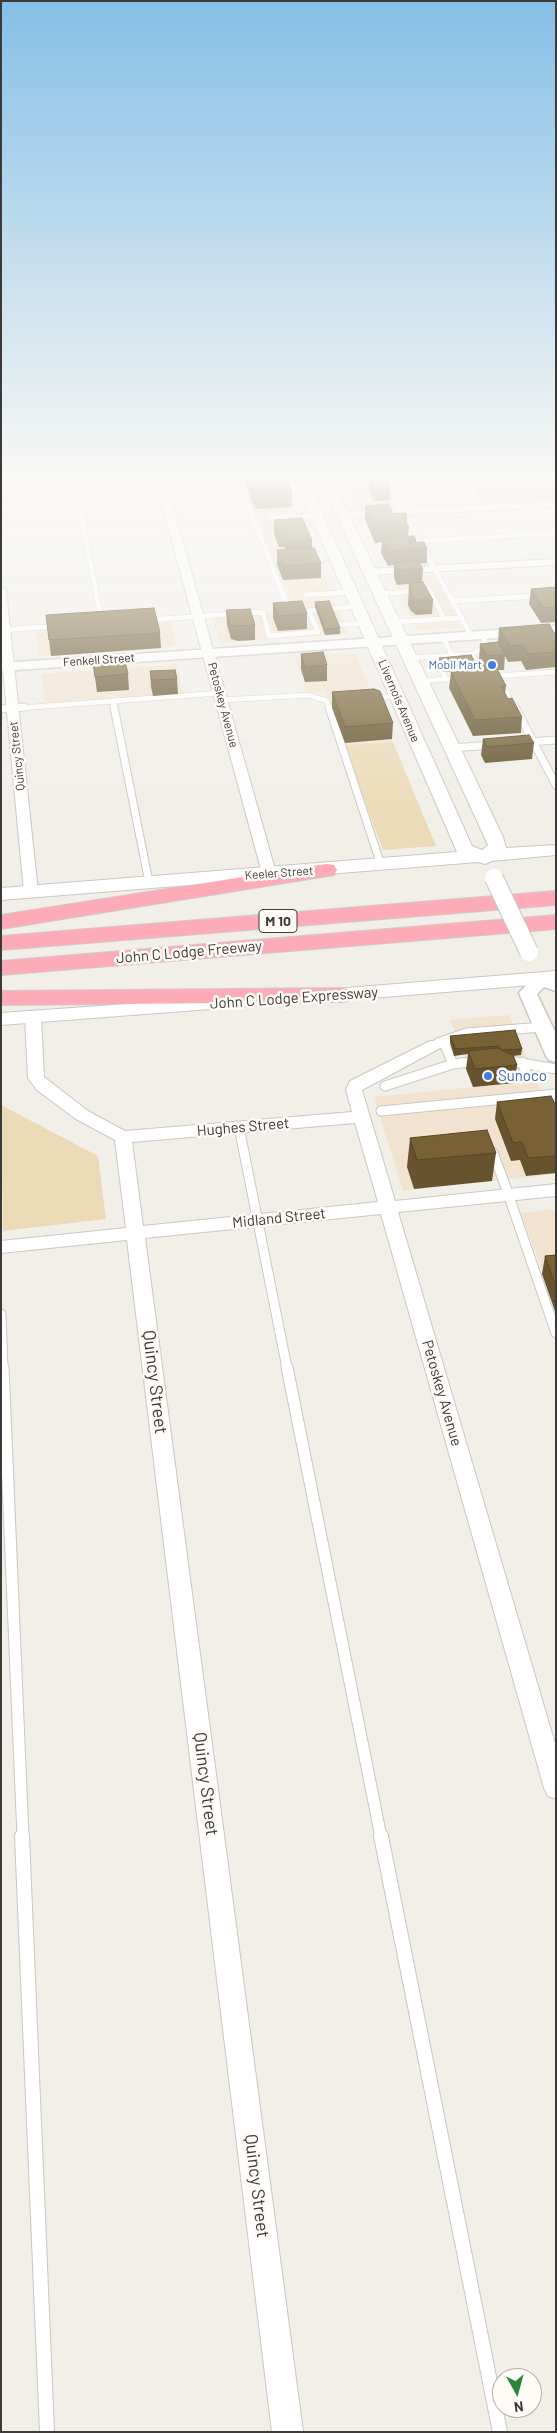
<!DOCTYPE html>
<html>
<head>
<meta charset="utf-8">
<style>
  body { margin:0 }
  #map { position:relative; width:557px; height:2433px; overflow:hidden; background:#f2efe9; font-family:Barlow,sans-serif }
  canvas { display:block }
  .frame { position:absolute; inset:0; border:2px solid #3c3a38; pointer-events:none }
  .north { position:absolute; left:492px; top:2368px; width:50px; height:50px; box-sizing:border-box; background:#fffcf8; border:1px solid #b1aeab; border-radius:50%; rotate:173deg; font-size:14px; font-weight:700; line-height:20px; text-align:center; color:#3c3a38 }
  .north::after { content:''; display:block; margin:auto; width:18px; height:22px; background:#28873a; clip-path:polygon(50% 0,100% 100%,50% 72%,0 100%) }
</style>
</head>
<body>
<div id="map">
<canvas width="557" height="2433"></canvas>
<div class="frame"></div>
<div class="north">N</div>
</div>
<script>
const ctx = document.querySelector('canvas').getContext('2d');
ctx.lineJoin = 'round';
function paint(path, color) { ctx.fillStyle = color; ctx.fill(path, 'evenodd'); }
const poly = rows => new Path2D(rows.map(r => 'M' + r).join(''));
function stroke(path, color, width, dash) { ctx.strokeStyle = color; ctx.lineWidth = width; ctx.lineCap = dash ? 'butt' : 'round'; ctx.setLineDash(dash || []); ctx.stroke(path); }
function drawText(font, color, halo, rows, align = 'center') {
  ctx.font = font + ' Barlow,sans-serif'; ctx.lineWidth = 5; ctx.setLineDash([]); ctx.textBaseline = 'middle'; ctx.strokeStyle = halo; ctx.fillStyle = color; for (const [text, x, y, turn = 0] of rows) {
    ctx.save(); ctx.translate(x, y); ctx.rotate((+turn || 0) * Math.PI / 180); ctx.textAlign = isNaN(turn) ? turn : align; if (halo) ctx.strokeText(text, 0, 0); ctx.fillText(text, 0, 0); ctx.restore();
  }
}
paint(poly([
  [242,479,282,479,349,634,220,643,212,617,294,611],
  [344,479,381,479,397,507,360,510],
  [434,574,461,627,417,630,392,577],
  [170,621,176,646,39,656,36,630],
  [355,653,393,742,344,745,325,691,307,693,294,657],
  [177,664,184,693,45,703,41,674],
  [509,1015,556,1128,556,1174,403,1191,374,1097,475,1087,450,1020],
  [556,1209,556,1309,521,1213]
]), '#f2e3d0');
paint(poly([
  [556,480,556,499,483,503,472,484],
  [393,742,436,846,383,850,344,745],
  [1,1105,98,1156,106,1219,3,1231]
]), '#ecdab7');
const serviceFar4 = poly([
  [74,479,102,623],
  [238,479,286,602],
  [385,479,471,635],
  [389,486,530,479],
  [271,518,317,515],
  [419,541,556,533],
  [380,594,430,590,444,619],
  [305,595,351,592],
  [452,601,556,595],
  [331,609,357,606],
  [146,620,263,612,269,636,318,632,309,611,316,610],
  [393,622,462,618],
  [337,625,365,623],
  [1,630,58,626],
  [443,637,454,659],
  [472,654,487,647,482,635],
  [435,657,446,679],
  [410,658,472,654,484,677,481,677],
  [421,681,461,678],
  [372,698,397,696],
  [222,700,309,695,327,701,329,709],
  [113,701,114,709],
  [7,709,220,693],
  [515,709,498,676,556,672]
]);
const serviceFar3 = poly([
  [114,707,149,882],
  [329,707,381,865],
  [515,707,556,785],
  [1,709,24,707],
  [529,742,556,740],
  [451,748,493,745]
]);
const serviceFar2 = poly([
  [443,1041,453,1064,479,1061],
  [438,1043,467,1033,543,1027],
  [504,1060,556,1069],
  [522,1062,528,1077],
  [385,1086,453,1064],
  [381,1111,556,1094],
  [239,1127,287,1368],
  [488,1149,493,1153,504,1182,556,1333],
  [1,1314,3,1368]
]);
const serviceFar1 = poly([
  [3,1367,23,1837],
  [287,1367,381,1837]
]);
const service = poly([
  [22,1836,47,2432],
  [381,1836,500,2432]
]);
const minor = poly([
  [87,479,145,479,141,482,1,490,1,484,87,479],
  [155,479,165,479,276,873,274,876,264,876,262,873,155,479],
  [556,501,556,507,343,518,338,515,343,512,556,501],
  [556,559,556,565,370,575,365,572,370,569,556,559],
  [1,587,6,590,38,892,31,896,24,892,1,649,1,587],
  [33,1012,41,1017,44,1077,88,1111,125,1131,352,1112,346,1090,350,1081,430,1041,442,1041,444,1044,442,1047,362,1090,395,1201,556,1184,556,1196,398,1212,556,1747,556,1799,548,1796,544,1788,381,1214,145,1238,303,2432,272,2432,127,1240,1,1253,1,1241,126,1228,115,1140,76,1119,37,1090,28,1078,25,1017,33,1012],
  [355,1123,378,1202,143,1226,132,1142,355,1123]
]);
const tertiary = poly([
  [556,626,556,634,1,671,1,663,556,626],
  [541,974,556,979,556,991,544,987,537,994,556,1034,556,1062,549,1060,546,1056,519,993,535,975,541,974]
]);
const secondary = poly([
  [295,479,307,479,472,846,482,850,488,845,320,479,332,479,503,837,506,848,556,845,556,855,492,861,485,864,478,862,1,900,1,888,457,852,295,479],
  [556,971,556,983,322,1002,315,1000,312,996,315,992,322,990,556,971],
  [256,995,263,997,266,1001,263,1005,1,1025,1,1013,256,995]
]);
const motorway = poly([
  [326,864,334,865,337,870,334,875,1,929,1,915,326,864],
  [556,891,556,905,1,950,1,936,556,891],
  [556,915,556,929,1,975,1,961,556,915],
  [343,988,351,990,355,995,351,1000,343,1002,1,1005,1,991,343,988]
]);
stroke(serviceFar4, '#cac7c2', 6);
stroke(serviceFar3, '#cac7c2', 9);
stroke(serviceFar2, '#cac7c2', 11);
stroke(serviceFar1, '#cac7c2', 13);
stroke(service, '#cac7c2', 16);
stroke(minor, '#cac7c2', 2);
stroke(tertiary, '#cac7c2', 3);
stroke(secondary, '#cac7c2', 2);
stroke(motorway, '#cccccb', 2);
stroke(serviceFar4, '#fff', 5);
stroke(serviceFar3, '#fff', 7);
stroke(serviceFar2, '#fff', 9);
stroke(serviceFar1, '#fff', 11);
stroke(service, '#fff', 14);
paint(minor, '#fff');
paint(tertiary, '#fff');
paint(secondary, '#fff');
paint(motorway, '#fdacb7');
const secondaryBridge = poly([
  [494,878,529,952]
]);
stroke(secondaryBridge, '#cac7c2', 20, []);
stroke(secondaryBridge, '#fff', 18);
paint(poly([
  [245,479,287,479,292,493,292,507,255,509,245,483],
  [369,479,386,479,390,486,389,500,373,501,369,489],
  [365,506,393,514,407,516,407,522,409,527,408,537,416,540,416,542,427,549,427,563,418,564,423,569,422,582,433,600,432,614,416,615,411,611,408,605,409,584,397,585,394,577,394,565,388,566,381,553,382,542,375,543,365,520],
  [274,520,312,540,312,548,321,563,321,578,283,580,277,565,277,550,286,550,284,547,279,547,274,534],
  [556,587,556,622,541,623,529,604,531,589],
  [315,602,340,628,340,634,325,635,315,607],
  [273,603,307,614,307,629,278,631,273,618],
  [226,610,255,625,255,640,238,641,231,639,227,625],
  [46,615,160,633,161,648,51,656],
  [499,628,556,636,556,667,526,670,521,661,508,662,505,656,504,670,498,670,506,686,505,694,508,699,522,717,521,733,473,736,449,688,451,672,485,670,479,659,480,644,498,642],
  [301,654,327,665,327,681,305,682,301,669],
  [439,658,476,664,475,670,443,672,439,663],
  [93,663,128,674,129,690,97,692],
  [150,671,177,679,178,694,153,696,151,687],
  [332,692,393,723,392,739,345,743,332,708],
  [483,739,534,743,532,759,485,763,481,755],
  [450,1036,522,1049,521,1055,513,1056,517,1065,515,1083,473,1087,466,1069,468,1054,454,1056,450,1042],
  [497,1102,556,1106,556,1173,526,1176,520,1160,511,1161,495,1119],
  [410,1138,496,1153,492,1181,414,1189,407,1167],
  [556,1255,556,1314,542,1274,545,1256]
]), '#67542e');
paint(poly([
  [390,486,389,500,373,501,374,487]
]), '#544525');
const building = poly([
  [249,479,287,479,292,493,255,495,249,479],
  [371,479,386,479,390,486,374,487,371,479],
  [388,504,393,514,406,513,407,516,403,516,409,527,376,528,365,506,388,504],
  [302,518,312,540,288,541,285,533,279,533,274,520,302,518],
  [414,536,416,540,409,541,410,543,424,542,427,549,388,551,382,538,414,536],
  [314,548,321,563,283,566,277,550,314,548],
  [416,561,418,565,421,565,423,569,398,570,394,563,416,561],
  [423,582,433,600,417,600,412,596,409,590,412,590,409,583,423,582],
  [556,587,556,607,543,608,531,589,556,587],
  [302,601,307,614,278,616,273,603,302,601],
  [329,601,340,628,325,629,315,602,329,601],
  [154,608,160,633,49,640,46,615,154,608],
  [250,609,255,625,237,626,230,624,226,610,250,609],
  [549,624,556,636,556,652,528,654,523,645,510,646,499,628,549,624],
  [498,642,505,654,487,656,480,644,498,642],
  [323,652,327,665,305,667,301,654,323,652],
  [471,655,476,664,444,666,439,658,471,655],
  [125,661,128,674,95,677,93,663,125,661],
  [497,669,506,686,501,686,508,699,512,698,522,717,475,720,451,672,497,669],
  [175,670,177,679,152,680,150,671,175,670],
  [374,689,380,691,393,723,345,727,332,692,374,689],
  [529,735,534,743,487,747,483,739,529,735],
  [515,1030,522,1049,502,1050,501,1050,499,1046,455,1049,450,1036,515,1030],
  [497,1048,513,1055,517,1065,475,1069,468,1051,497,1048],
  [551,1096,556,1106,556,1156,528,1158,522,1142,513,1143,497,1102,551,1096],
  [487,1130,496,1153,417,1160,410,1138,487,1130],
  [556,1255,556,1287,545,1256,556,1255]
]);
paint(building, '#786235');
stroke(building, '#544525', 1);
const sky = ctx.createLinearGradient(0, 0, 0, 820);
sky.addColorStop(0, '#85bfe6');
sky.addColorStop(0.58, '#f9f8f5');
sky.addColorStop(1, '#f9f8f500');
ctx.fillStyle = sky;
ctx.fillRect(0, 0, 557, 820);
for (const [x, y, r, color] of [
  [492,665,5,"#3f7fe0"],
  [488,1076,5,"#3f7fe0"]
]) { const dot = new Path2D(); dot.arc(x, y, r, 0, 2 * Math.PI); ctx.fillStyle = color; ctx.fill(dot); stroke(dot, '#fffcf8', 2); }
drawText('12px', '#3c3a38', '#fffcf8', [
  ["Fenkell Street",99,660,-4],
  ["Livernois Avenue",399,701,67],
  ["Petoskey Avenue",223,705,75],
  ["Quincy Street",17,756,-96],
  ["Keeler Street",279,873,-4]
]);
drawText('12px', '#366cbe', '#fffcf8', [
  ["Mobil Mart",482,665]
], 'right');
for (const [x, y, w] of [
  [278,921,38]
]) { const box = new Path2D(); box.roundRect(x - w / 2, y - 11.5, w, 23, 4); ctx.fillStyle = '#fffcf8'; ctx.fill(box); stroke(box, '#3c3a38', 1); }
drawText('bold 14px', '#3c3a38', null, [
  ["M 10",278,921]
]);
drawText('15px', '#3c3a38', '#fffcf8', [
  ["John C Lodge Freeway",189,952,-5],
  ["John C Lodge Expressway",294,998,-4],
  ["Hughes Street",243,1127,-5],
  ["Midland Street",279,1218,-6],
  ["Petoskey Avenue",442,1393,74]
]);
drawText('15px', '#366cbe', '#fffcf8', [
  ["Sunoco",498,1076]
], 'left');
drawText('18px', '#3c3a38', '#fffcf8', [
  ["Quincy Street",155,1382,83],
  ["Quincy Street",206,1784,83],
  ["Quincy Street",257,2186,83]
]);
</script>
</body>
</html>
